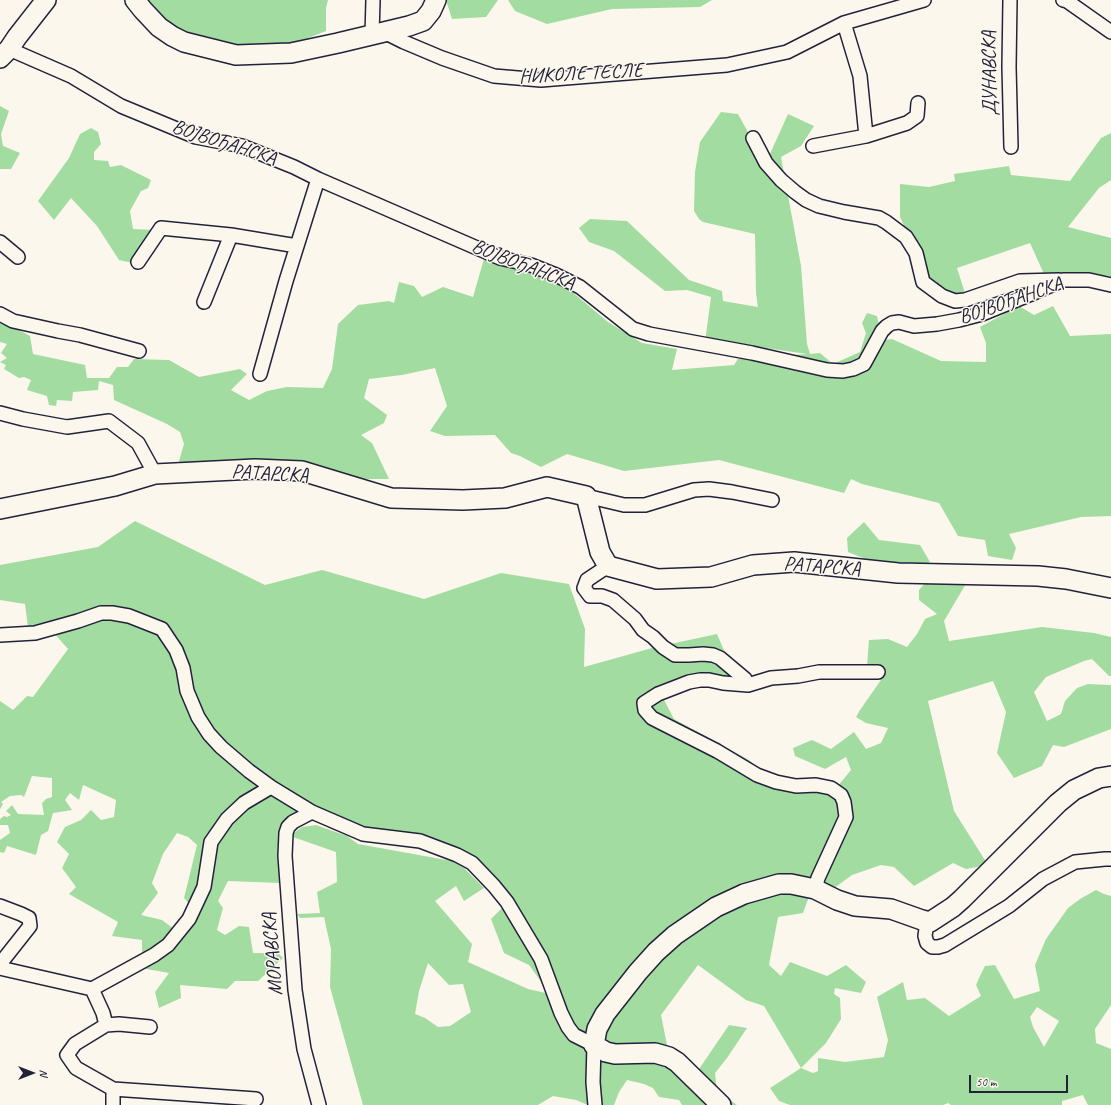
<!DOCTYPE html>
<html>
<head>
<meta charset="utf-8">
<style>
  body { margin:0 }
  #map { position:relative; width:1111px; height:1105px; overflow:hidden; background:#fbf7ec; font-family:Caveat,sans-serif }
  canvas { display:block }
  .north { position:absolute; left:12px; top:1053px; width:40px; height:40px; -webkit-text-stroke:3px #fbf7ec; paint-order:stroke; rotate:90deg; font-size:11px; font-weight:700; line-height:16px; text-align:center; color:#22223b }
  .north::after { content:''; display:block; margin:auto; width:14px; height:18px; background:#22223b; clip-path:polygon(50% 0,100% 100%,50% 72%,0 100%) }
  .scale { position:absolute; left:969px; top:1075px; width:99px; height:18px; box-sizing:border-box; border:2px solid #22223b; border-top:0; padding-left:5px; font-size:12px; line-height:14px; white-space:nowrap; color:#22223b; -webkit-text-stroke:3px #fbf7ec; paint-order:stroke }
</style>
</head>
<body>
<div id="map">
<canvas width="1111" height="1105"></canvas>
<div class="north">N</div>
<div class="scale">50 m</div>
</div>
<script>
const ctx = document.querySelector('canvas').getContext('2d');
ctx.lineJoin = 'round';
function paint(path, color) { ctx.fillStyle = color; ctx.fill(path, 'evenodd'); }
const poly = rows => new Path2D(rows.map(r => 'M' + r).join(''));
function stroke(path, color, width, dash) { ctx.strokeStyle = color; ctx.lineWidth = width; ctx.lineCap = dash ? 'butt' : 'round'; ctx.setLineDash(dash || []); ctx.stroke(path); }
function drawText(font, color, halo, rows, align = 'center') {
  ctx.font = font + ' Caveat,sans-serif'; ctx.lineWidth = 3; ctx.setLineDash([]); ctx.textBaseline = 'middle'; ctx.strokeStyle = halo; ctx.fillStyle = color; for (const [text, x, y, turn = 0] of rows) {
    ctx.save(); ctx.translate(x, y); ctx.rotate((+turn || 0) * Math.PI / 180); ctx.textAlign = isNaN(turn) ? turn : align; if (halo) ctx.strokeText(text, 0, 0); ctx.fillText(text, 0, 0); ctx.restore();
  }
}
paint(poly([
  [129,0,328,0,326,8,326,31,278,50,176,43],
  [446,0,498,0,486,17,452,19],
  [508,0,712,0,700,7,612,9,547,24,515,11],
  [0,106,9,111,1,134,3,146,20,153,11,169,0,169],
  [721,112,738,114,749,134,754,154,769,156,788,114,814,126,801,146,781,157,801,266,807,344,810,354,820,353,833,364,860,352,866,333,862,323,867,313,877,316,879,325,872,342,892,339,941,361,986,362,986,343,980,327,1019,306,1034,315,1053,306,1070,336,1111,334,1111,516,1081,517,1009,534,1016,548,1012,560,988,556,985,540,958,536,939,503,862,484,851,479,844,493,719,460,624,471,567,454,541,467,520,456,511,453,495,435,445,436,430,431,447,406,435,368,402,375,369,379,364,398,387,415,384,423,361,435,372,443,389,479,335,479,177,468,184,444,180,432,167,424,114,400,113,385,99,381,98,390,73,392,72,401,57,400,56,406,49,405,47,396,27,390,31,380,24,377,19,378,4,369,6,365,0,362,7,358,1,353,7,344,0,342,0,323,17,329,30,336,33,354,85,365,87,378,109,378,117,367,128,367,134,359,169,360,199,377,240,369,247,374,231,390,249,400,267,391,287,387,323,388,332,369,338,324,358,305,389,301,394,303,399,282,414,286,422,297,443,287,473,297,484,259,527,267,558,280,608,322,642,343,677,349,672,370,734,365,738,359,807,354,759,347,705,342,711,297,687,290,665,291,614,251,589,242,579,228,590,219,627,221,689,280,722,291,723,301,758,307,756,293,755,234,703,222,699,219,694,211,695,172,700,142],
  [91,128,98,132,101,144,94,152,94,160,108,161,110,167,121,165,151,180,148,188,141,191,130,211,133,229,155,230,133,263,119,260,97,226,71,198,54,220,38,201,69,158,80,134],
  [1111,133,1111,180,1099,188,1068,227,1111,238,1111,278,1109,276,1044,274,1030,243,957,268,966,296,946,294,927,275,900,217,900,184,929,187,955,181,954,174,1009,166,1011,175,1070,181,1101,138],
  [135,521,265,585,322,570,424,599,501,573,569,584,585,629,584,667,652,648,717,634,735,676,661,694,674,719,749,760,776,785,837,787,851,770,846,757,825,769,795,756,793,748,812,740,831,749,854,732,866,749,881,743,888,728,866,723,856,717,860,710,881,680,867,666,869,640,888,639,907,647,917,634,925,619,937,614,919,600,919,590,931,576,967,582,944,621,949,641,1042,627,1094,633,1111,637,1111,676,1109,676,1092,659,1084,661,1046,677,1034,692,1047,721,1061,714,1065,701,1077,688,1088,684,1111,685,1111,729,1064,747,1053,745,1042,766,1014,778,997,753,1006,712,993,681,928,701,954,811,988,865,966,869,953,863,914,886,894,867,881,865,852,875,833,889,814,883,803,913,778,917,769,965,781,976,790,962,827,976,846,965,866,982,861,993,835,988,834,994,840,998,841,1019,826,1043,801,1068,813,1073,818,1071,818,1058,845,1062,884,1057,888,1040,877,997,903,982,907,1000,925,998,949,1016,981,996,976,985,979,978,985,966,995,965,1014,999,1040,991,1035,965,1046,939,1068,908,1080,899,1096,890,1104,894,1111,896,1111,1005,1095,1029,1096,1043,1111,1049,1111,1105,1088,1105,1083,1095,1062,1101,1062,1105,951,1105,948,1103,943,1105,790,1105,779,1101,770,1088,801,1068,764,1006,746,1000,698,965,661,1015,667,1045,658,1056,697,1072,729,1025,747,1028,727,1058,715,1073,717,1091,737,1105,682,1105,679,1100,659,1097,653,1088,644,1084,627,1080,619,1092,614,1105,588,1105,576,1100,553,1096,538,1105,363,1105,330,987,331,949,324,917,300,918,297,914,320,913,317,892,337,882,336,852,290,836,302,827,316,825,347,836,358,844,452,861,464,868,484,888,464,901,456,886,435,901,472,944,468,962,528,989,550,994,529,965,504,953,491,919,510,900,465,852,422,838,359,828,317,814,281,833,280,883,228,881,218,901,223,908,217,930,225,935,239,926,249,927,253,953,278,953,283,958,258,981,235,981,227,989,180,985,181,998,159,1008,155,992,169,973,141,968,142,957,142,940,112,936,118,922,69,894,76,887,62,868,69,854,57,842,65,827,81,820,91,810,101,820,114,817,116,800,83,785,79,800,70,793,65,800,72,810,53,813,48,831,41,835,36,855,7,846,4,853,0,852,0,840,10,833,8,825,0,825,0,819,4,816,7,817,11,815,6,811,12,805,18,814,44,815,42,803,46,799,52,797,52,778,32,776,24,797,21,795,10,796,1,802,3,804,0,809,0,701,13,710,27,696,33,697,68,649,45,623,28,627,25,604,0,600,0,565,98,547],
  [177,833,188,837,197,845,184,898,191,906,174,929,162,920,141,915,158,893,152,883,163,854],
  [428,963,449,985,463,984,471,1012,450,1026,438,1027,425,1018,415,1014,419,991],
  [1037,1007,1059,1021,1044,1047,1033,1027,1030,1017],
  [864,522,879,540,920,545,930,562,919,567,897,566,868,560,848,552,847,538]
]), '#a3dca1');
const street = poly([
  [1010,0,1009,67,1011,147],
  [1063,0,1067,1,1111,32],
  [844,23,860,76,866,136],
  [384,32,404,42,442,58,494,76,541,80,727,65,787,52,844,23,924,0],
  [372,35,373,0],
  [9,49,71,76,121,106,196,137,242,146,294,167,318,179,500,258,531,265,556,275,580,287,633,329,649,334,752,353,827,370,843,371,853,369,864,364,882,331,887,326,892,323,899,322,914,326,937,324,959,320,982,314,1036,292,1063,280,1089,280,1111,285],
  [753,138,766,163,781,180,795,192,806,200,819,206,844,212,879,218,886,222,906,237,916,253,923,282,942,296,955,301,965,300,1020,281,1059,280],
  [813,146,866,136,907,123,917,116,918,103],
  [0,242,18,257],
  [138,262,161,228,231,235,297,246],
  [204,302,231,235],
  [0,314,13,321,58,331,80,335,139,351],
  [260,374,286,281,318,179],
  [0,413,23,419,67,427,109,421,138,443,155,474],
  [586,496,624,505,645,505,694,490,709,489,732,492,772,500],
  [608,566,587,580,584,588,590,596,602,596,613,600,635,619,643,630,653,637,663,647,675,655,689,655,703,654,713,655,720,658,745,679,748,685,723,683,709,680,700,680,689,682,658,694,644,703,645,710,652,718,717,751,757,775,776,782,796,786,816,785,831,788,841,795,844,802,846,817,818,878,815,889],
  [0,635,35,633,78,621,101,613,112,613,129,616,162,629,176,650,183,668,187,691,198,717,209,734,221,747,249,771,271,787],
  [748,685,771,678,798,676,819,672,878,672],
  [312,812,293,822,288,827,286,833,285,856,295,990,304,1049,319,1105],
  [0,906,21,914,29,918,30,926,0,964],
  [930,922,926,929,925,936,927,943,932,947,938,947,945,945,1009,906,1043,879,1075,862,1105,859,1111,859],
  [0,968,92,989,154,955,168,945,189,919,204,887,211,842,227,819,244,803,271,787,312,812,363,834,420,841,457,855,472,863,494,886,507,902,541,959,561,1013,568,1027,574,1035,594,1045,593,1082,595,1105],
  [92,989,103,1013,106,1025,75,1044,67,1055,76,1068,113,1089,113,1105],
  [106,1025,119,1024,150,1027],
  [113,1089,256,1099]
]);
const secondary = poly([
  [135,0,143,10,159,27,172,36,184,42,236,55,291,53,338,43,409,26,423,21,431,11,436,0],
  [0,58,9,49,17,37,46,0],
  [0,509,115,486,155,474,255,469,302,471,391,498,463,500,505,498,547,487,586,496,600,552,608,566,657,579,711,577,753,565,794,562,898,573,1038,576,1066,579,1111,588],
  [721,1105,677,1062,669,1057,655,1053,615,1054,606,1052,594,1045,597,1029,605,1014,638,972,656,952,675,935,716,907,744,894,779,884,791,884,815,889,837,900,855,906,891,909,922,920,930,922,953,907,962,899,1058,803,1074,790,1099,778,1111,776]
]);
stroke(street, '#22223b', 16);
stroke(secondary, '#22223b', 22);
stroke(street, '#fbf7ec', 13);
stroke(secondary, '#fbf7ec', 19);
drawText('20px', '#22223b', '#fbf7ec', [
  ["ДУНАВСКА",990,73,-91],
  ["НИКОЛЕ ТЕСЛЕ",581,74,-3],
  ["ВОЈВОЂАНСКА",224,143,18],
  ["ВОЈВОЂАНСКА",523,265,21],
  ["ВОЈВОЂАНСКА",1011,301,-19],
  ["РАТАРСКА",270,474,3],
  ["РАТАРСКА",822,567,4],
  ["МОРАВСКА",273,954,-95]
]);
</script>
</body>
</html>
